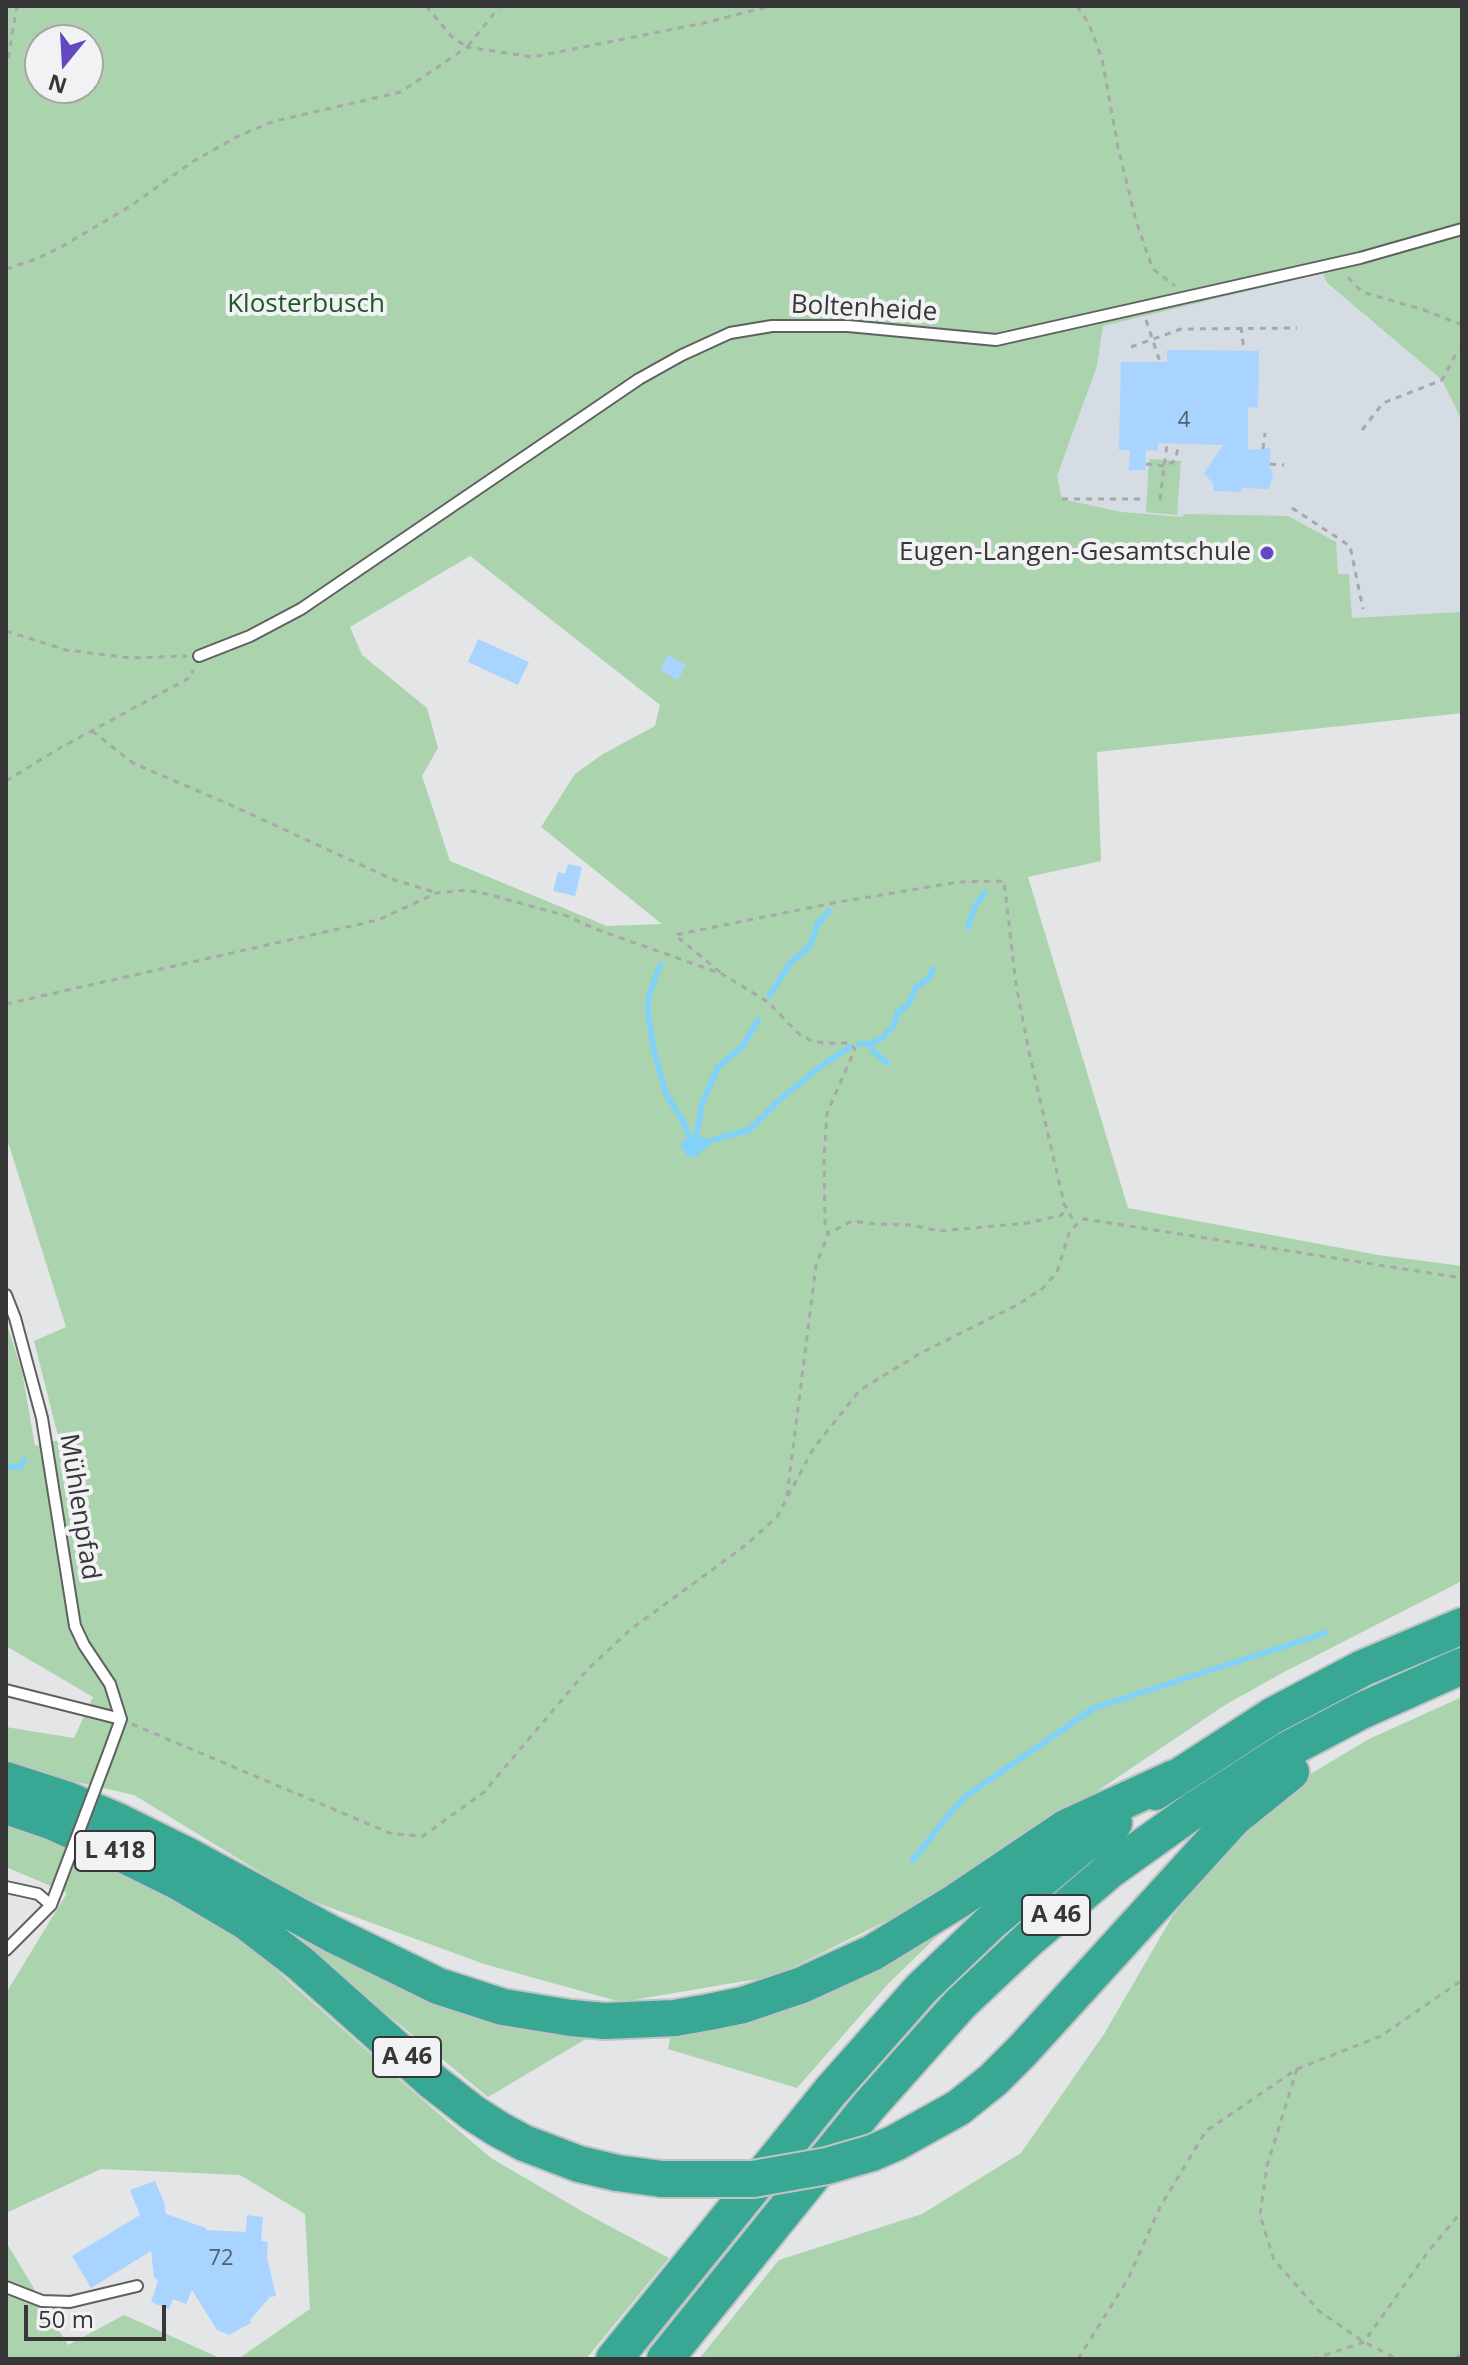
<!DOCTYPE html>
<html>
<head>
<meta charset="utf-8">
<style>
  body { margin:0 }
  #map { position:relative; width:1468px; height:2365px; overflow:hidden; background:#e4e5e6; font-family:"Open Sans",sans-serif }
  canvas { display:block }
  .frame { position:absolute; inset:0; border:8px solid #373738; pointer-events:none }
  .north { position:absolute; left:24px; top:24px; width:80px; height:80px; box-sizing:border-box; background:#f1f2f3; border:2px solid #a7a7a8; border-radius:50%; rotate:198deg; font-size:22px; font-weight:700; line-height:32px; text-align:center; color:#373738 }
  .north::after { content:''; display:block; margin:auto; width:28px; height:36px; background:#6349c1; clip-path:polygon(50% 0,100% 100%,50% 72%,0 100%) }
  .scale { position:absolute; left:24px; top:2305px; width:142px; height:36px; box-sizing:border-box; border:4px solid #373738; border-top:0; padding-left:10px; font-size:24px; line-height:28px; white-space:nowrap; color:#373738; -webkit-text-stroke:6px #f1f2f3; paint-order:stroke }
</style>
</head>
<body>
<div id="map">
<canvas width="1468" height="2365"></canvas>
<div class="frame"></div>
<div class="north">N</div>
<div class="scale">50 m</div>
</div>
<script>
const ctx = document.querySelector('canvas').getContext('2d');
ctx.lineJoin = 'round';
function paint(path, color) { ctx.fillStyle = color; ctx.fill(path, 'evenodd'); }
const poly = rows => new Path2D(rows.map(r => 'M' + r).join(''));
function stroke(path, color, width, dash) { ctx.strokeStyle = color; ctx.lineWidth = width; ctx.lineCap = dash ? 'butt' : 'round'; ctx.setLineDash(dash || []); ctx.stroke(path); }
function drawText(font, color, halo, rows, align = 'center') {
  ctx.font = font + ' "Open Sans",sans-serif'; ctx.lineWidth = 8; ctx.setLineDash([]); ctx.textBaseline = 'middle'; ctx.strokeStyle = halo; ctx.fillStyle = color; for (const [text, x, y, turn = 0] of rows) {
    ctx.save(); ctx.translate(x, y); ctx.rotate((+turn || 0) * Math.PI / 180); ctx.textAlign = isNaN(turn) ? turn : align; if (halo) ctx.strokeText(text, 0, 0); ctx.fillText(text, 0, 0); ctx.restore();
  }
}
paint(poly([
  [1323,273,1327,284,1442,380,1462,421,1462,713,1097,752,1057,476,1097,366,1103,326]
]), '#d5dce3');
paint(poly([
  [6,6,1462,6,1462,421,1442,380,1327,283,1323,273,1103,326,1097,366,1057,476,1062,499,1121,512,1182,517,1185,514,1288,516,1336,542,1338,574,1349,574,1352,618,1462,612,1462,713,1097,752,1101,861,1028,877,1128,1208,1378,1255,1462,1266,1462,1581,1284,1672,1225,1705,955,1887,775,1976,621,2002,484,1964,301,1897,134,1795,6,1766,6,1727,74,1738,93,1697,6,1646,6,1322,22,1371,35,1446,59,1440,34,1341,66,1327,9,1145,6,1144],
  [40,40,88,40,88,88,40,88],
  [470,556,660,705,655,726,603,754,575,774,541,827,662,924,607,926,450,861,422,776,438,748,427,708,362,655,350,627],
  [1149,459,1181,461,1177,515,1146,512],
  [1462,1697,1462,2359,699,2359,779,2260,922,2214,1021,2153,1104,2034,1172,1917,1230,1844,1268,1803,1312,1773,1369,1739],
  [6,1822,178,1892,268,1963,418,2096,491,2158,585,2213,669,2258,586,2359,238,2359,310,2309,305,2214,240,2175,101,2169,6,2213,6,1993,67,1893,6,1867],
  [262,1911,596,2033,488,2097],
  [960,1914,888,1984,797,2088,668,2049,673,2025,783,2012,871,1969],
  [6,2242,68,2345,124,2315,222,2359,6,2359]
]), '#abd3ae');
paint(poly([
  [689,1136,696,1137,716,1139,697,1156,692,1157,687,1156,680,1144]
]), '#82d2f8');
stroke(poly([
  [968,927,975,906,985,893],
  [661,965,655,977,648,1000,648,1014,654,1052,667,1096,683,1121,689,1136],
  [769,996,791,962,810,946,817,925,829,911],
  [859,1044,870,1044,882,1038,894,1025,897,1013,908,1005,916,987,929,978,933,969],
  [870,1044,873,1051,887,1063],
  [696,1137,702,1104,718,1067,743,1046,758,1020],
  [716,1139,749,1130,779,1100,824,1064,850,1047],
  [6,1467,20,1467,24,1460],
  [913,1860,951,1812,966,1796,1094,1708,1325,1633]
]), '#82d2f8', 6);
paint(poly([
  [1167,350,1259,351,1258,408,1248,407,1248,450,1270,448,1270,467,1273,474,1269,489,1242,488,1242,492,1213,491,1213,483,1204,473,1223,445,1158,443,1158,451,1146,450,1145,470,1129,470,1130,450,1119,450,1121,362,1167,362],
  [478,639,529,662,518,685,468,662],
  [668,655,686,665,678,680,660,670],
  [568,864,582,867,575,896,553,891,558,872,565,874],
  [155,2181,164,2202,166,2214,206,2228,206,2230,246,2232,247,2215,263,2217,261,2241,268,2242,267,2257,276,2296,270,2297,250,2320,251,2323,229,2335,217,2330,192,2290,186,2304,173,2299,169,2309,151,2302,158,2281,154,2277,151,2251,91,2288,72,2256,140,2215,130,2190]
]), '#a8d4ff');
const lane = poly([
  [199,656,250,636,301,609,639,379,682,355,730,333,772,326,848,326,996,340,1360,258,1462,229],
  [6,1295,15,1318,42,1418,75,1626,84,1645,110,1684,121,1719],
  [6,1690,121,1719],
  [109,1752,121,1719],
  [6,1887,38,1894,51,1905],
  [6,1950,51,1905,56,1892],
  [6,2287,42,2301,70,2302,137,2286]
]);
const highway = poly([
  [6,1780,68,1800,115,1820,192,1858,332,1934,438,1986,503,2007,571,2018,605,2021,675,2018,709,2012,743,2005,802,1985,872,1953,957,1901,1067,1827,1174,1778],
  [1155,1792,1272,1716,1363,1668,1462,1626],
  [6,1806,53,1822,106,1846,177,1881,245,1921,301,1964,432,2081,473,2113,498,2129,524,2143,579,2164,617,2173,662,2179],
  [958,2108,993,2080,1023,2050,1234,1818,1291,1772],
  [614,2359,830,2092,921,1989,990,1923,1078,1849,1114,1823],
  [665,2359,869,2106,960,2004,1029,1939,1110,1870,1197,1808,1285,1751,1361,1711,1462,1666]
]);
stroke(lane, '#5f6060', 14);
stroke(highway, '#c3c3c3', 40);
stroke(poly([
  [426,6,452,37,467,47,500,6],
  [1077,6,1089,24,1102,59,1118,147,1135,217,1147,253,1153,269,1175,286],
  [6,70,17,6],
  [6,269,36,259,61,247,129,207,192,162,240,135,275,121,401,92,467,47,533,57,704,23,770,6],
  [1348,277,1362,292,1424,310,1462,325],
  [1146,320,1160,362],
  [1241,327,1244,351],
  [1131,347,1181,329,1297,328],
  [1362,430,1383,403,1442,380,1456,354,1462,349],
  [1263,449,1265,433],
  [1146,464,1165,466,1175,461,1179,444],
  [1270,464,1284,465],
  [1062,499,1146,499],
  [1160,500,1167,444],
  [1292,508,1350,546,1363,609],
  [6,631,66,650,131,658,187,656],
  [92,731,133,763,233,806,392,879,437,893],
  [6,781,60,748,191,677,193,670],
  [720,972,675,935,833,903,959,882,1004,881,1016,984,1029,1052,1064,1203,1075,1224],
  [6,1004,378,920,437,893,466,890,487,894,567,916,593,928,722,974,768,1002,800,1035,810,1040,823,1043,849,1043,855,1049,827,1113,824,1157,825,1223,828,1234,852,1221,875,1224,911,1225,939,1231,1028,1223,1062,1215,1064,1203],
  [787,1496,816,1265,828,1235],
  [132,1724,392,1834,423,1836,484,1792,588,1669,631,1629,746,1545,777,1517,813,1449,860,1390,919,1354,1019,1304,1043,1288,1057,1272,1070,1230,1084,1219,1462,1278],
  [1297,2069,1381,2036,1462,1980],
  [1078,2359,1128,2279,1160,2207,1206,2131,1297,2069,1267,2166,1260,2215,1274,2260,1319,2311,1364,2342,1397,2359],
  [1313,2359,1364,2342,1427,2253,1462,2211],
  [1455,2359,1462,2353]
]), '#a7a8a9', 3, [6, 6]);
stroke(lane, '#fff', 10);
stroke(highway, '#38a895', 36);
const laneBridge = poly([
  [56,1892,109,1752]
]);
const highwayBridge = poly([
  [662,2179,753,2179,827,2166,872,2153,895,2143,958,2108]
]);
stroke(laneBridge, '#5f6060', 14, []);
stroke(highwayBridge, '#c3c3c3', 40, []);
stroke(laneBridge, '#fff', 10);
stroke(highwayBridge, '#38a895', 36);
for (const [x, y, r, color] of [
  [1267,553,8,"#6349c1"]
]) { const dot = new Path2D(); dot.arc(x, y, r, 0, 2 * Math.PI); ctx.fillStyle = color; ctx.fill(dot); stroke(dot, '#f1f2f3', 3); }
drawText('22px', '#535e6a', null, [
  ["4",1184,421],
  ["72",221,2259]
]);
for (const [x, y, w] of [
  [115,1851,80],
  [1056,1915,68],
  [407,2057,68]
]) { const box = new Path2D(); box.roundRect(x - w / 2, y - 20, w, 40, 6); ctx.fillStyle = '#f1f2f3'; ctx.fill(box); stroke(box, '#373738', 2); }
drawText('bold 24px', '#373738', null, [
  ["L 418",115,1851],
  ["A 46",1056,1915],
  ["A 46",407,2057]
]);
drawText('26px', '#1c5827', '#f1f2f3', [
  ["Klosterbusch",306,305]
]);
drawText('26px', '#373738', '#f1f2f3', [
  ["Boltenheide",864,309,3],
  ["Mühlenpfad",79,1507,81]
]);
drawText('26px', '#373738', '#f1f2f3', [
  ["Eugen-Langen-Gesamtschule",1251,553]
], 'right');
</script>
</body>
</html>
